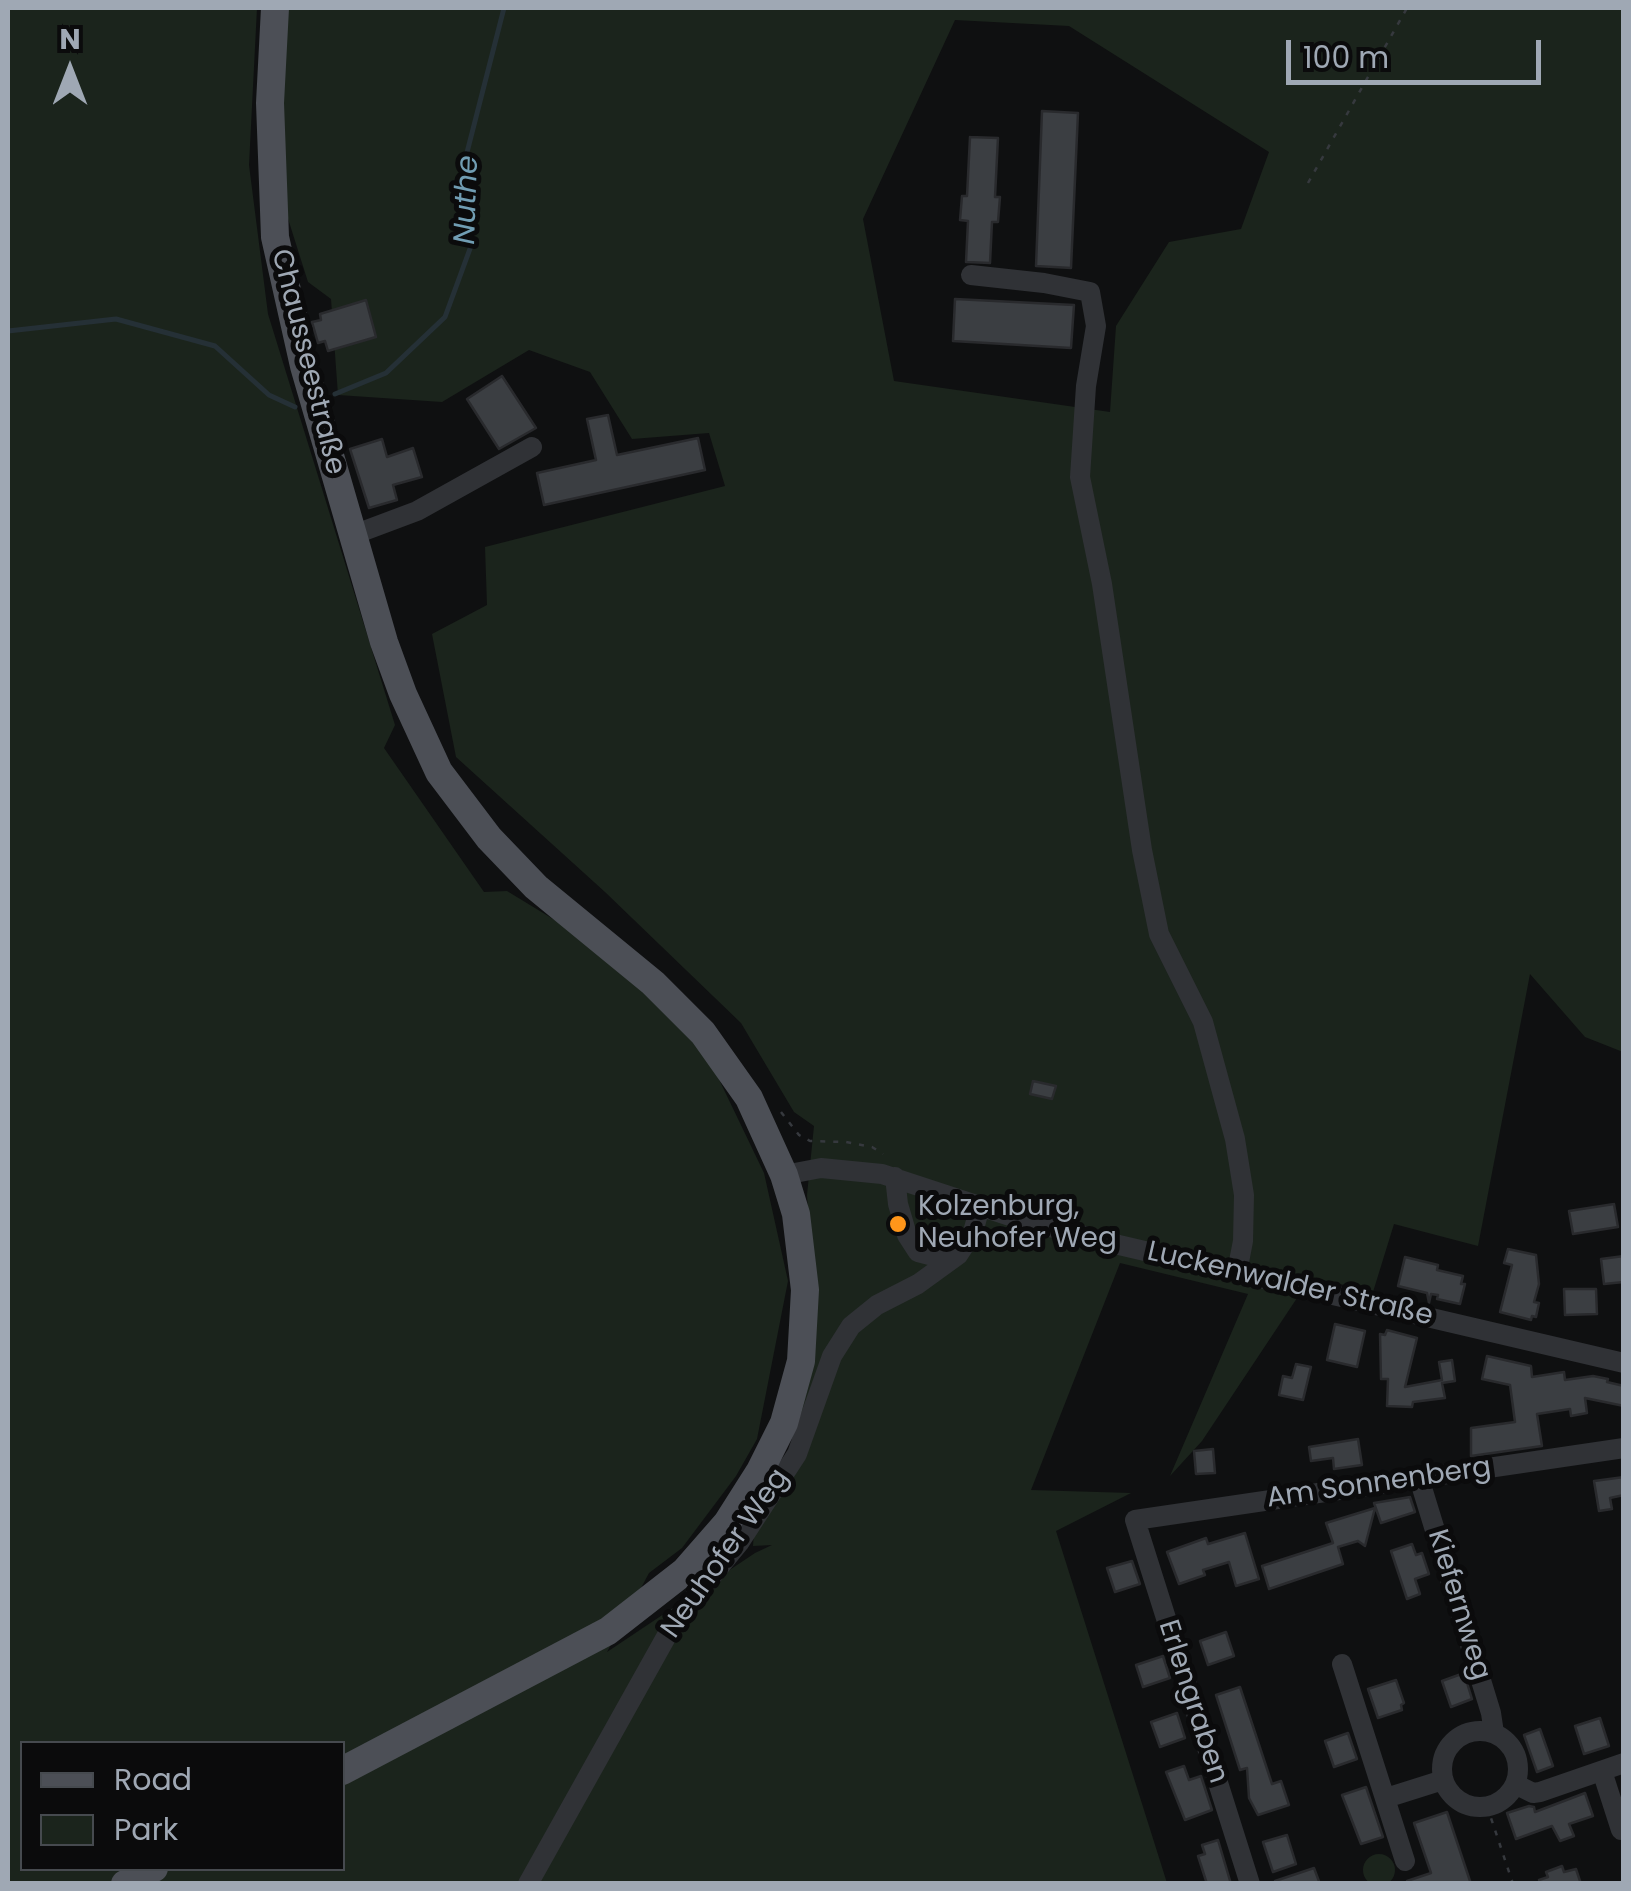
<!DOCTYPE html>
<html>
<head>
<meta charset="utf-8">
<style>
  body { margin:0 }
  #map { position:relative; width:1631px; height:1891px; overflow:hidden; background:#0f1011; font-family:Poppins,sans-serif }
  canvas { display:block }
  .frame { position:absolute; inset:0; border:10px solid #9fa8b4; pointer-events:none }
  .legend { position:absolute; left:20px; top:1741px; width:325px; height:130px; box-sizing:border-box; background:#0b0b0c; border:2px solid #464a4f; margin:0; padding:12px 18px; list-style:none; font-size:30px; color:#9fa8b4 }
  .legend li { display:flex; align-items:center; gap:20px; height:50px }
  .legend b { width:50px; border:2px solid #464a4f }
  .north { position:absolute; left:20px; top:20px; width:100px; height:100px; -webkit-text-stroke:8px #0b0b0c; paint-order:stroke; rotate:0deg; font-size:28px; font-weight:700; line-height:40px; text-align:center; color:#9fa8b4 }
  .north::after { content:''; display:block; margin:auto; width:35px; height:45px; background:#9fa8b4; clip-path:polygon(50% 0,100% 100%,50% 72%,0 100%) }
  .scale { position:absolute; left:1286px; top:40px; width:255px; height:45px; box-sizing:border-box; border:5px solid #9fa8b4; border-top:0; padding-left:12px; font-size:30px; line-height:35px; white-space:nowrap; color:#9fa8b4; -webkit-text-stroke:8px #0b0b0c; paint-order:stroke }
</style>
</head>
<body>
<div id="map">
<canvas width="1631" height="1891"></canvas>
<div class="frame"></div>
<ul class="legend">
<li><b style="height:12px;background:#4c4f56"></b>Road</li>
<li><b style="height:28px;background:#1b241c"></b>Park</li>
</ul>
<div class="north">N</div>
<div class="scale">100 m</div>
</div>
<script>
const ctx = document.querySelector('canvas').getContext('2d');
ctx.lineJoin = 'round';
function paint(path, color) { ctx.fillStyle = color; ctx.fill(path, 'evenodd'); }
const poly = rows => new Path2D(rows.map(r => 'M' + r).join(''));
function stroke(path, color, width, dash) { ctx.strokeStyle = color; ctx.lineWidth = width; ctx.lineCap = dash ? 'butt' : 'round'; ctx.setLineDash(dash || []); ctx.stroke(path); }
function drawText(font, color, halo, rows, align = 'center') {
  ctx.font = font + ' Poppins,sans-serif'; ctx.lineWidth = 10; ctx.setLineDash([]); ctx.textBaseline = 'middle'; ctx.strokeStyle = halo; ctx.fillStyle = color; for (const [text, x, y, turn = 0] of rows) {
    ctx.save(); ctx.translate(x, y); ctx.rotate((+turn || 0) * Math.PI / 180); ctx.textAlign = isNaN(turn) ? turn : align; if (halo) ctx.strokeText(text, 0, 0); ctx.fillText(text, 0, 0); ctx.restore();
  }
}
paint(poly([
  [8,8,257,8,249,165,268,314,395,725,384,748,484,892,507,891,576,933,676,1020,714,1069,764,1173,788,1281,757,1439,736,1476,682,1548,649,1573,607,1652,755,1553,772,1545,753,1546,755,1519,786,1478,814,1292,807,1195,814,1126,794,1112,741,1023,605,892,456,757,432,634,487,605,485,547,725,486,709,433,632,439,590,372,529,350,442,402,338,395,331,299,308,282,278,187,287,8,1623,8,1623,1052,1585,1037,1530,974,1478,1246,1394,1224,1373,1292,1311,1277,1202,1441,1170,1476,1248,1294,1120,1263,1031,1490,1131,1493,1056,1531,1167,1883,8,1883],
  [955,20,1069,26,1269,152,1241,229,1169,242,1116,326,1110,412,894,381,863,219],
  [22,1744,342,1744,342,1868,22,1868],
  '1363 1870a16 16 0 1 1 32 0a16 16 0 1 1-32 0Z'
]), '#1b241c');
stroke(poly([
  [8,331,116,319,215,346,269,395,295,407],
  [335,394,386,373,445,317,471,246,463,168,504,8]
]), '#253036', 5);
const building = poly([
  [1042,111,1078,113,1071,268,1036,266,1042,111],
  [970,137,998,138,995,197,1000,197,998,222,992,222,990,263,966,262,968,221,960,220,962,196,967,196,970,137],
  [955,299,1074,305,1071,348,953,341,955,299],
  [366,300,376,337,328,351,325,341,318,343,312,322,321,320,320,314,366,300],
  [502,376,536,428,499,449,467,399,502,376],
  [608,415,617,455,698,438,705,470,544,505,537,473,596,460,587,419,608,415],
  [382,439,387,457,413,448,422,477,393,485,397,500,369,508,350,449,382,439],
  [1033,1081,1056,1086,1052,1099,1030,1094,1033,1081],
  [1614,1204,1618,1227,1573,1234,1569,1211,1614,1204],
  [1508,1249,1536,1255,1539,1284,1534,1302,1539,1303,1536,1317,1532,1316,1531,1320,1500,1312,1512,1265,1504,1263,1508,1249],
  [1624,1256,1624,1282,1604,1284,1601,1259,1624,1256],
  [1405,1257,1438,1265,1437,1270,1463,1276,1461,1284,1465,1284,1460,1304,1437,1299,1438,1295,1431,1294,1429,1303,1427,1293,1398,1286,1405,1257],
  [1564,1289,1596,1289,1597,1314,1565,1315,1564,1289],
  [1335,1324,1365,1331,1357,1367,1327,1360,1335,1324],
  [1387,1330,1417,1338,1405,1387,1442,1380,1439,1362,1452,1360,1455,1381,1442,1383,1445,1398,1413,1402,1412,1407,1387,1406,1388,1379,1381,1379,1380,1334,1385,1335,1387,1330],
  [1487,1356,1531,1366,1532,1377,1564,1372,1565,1380,1593,1376,1608,1379,1607,1382,1624,1386,1624,1406,1585,1398,1587,1413,1571,1416,1570,1409,1537,1414,1542,1446,1471,1456,1471,1428,1515,1422,1510,1385,1482,1379,1487,1356],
  [1296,1364,1311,1367,1303,1400,1279,1395,1283,1376,1292,1378,1296,1364],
  [1358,1439,1362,1465,1334,1469,1333,1458,1311,1461,1309,1447,1358,1439],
  [1213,1449,1215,1473,1196,1474,1194,1451,1213,1449],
  [1624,1477,1624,1495,1610,1498,1612,1509,1599,1511,1594,1481,1624,1477],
  [1410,1497,1415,1512,1381,1523,1374,1503,1410,1497],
  [1375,1508,1365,1546,1358,1541,1338,1547,1343,1564,1269,1589,1262,1566,1333,1543,1326,1523,1375,1508],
  [1245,1533,1259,1579,1236,1586,1229,1562,1203,1570,1205,1575,1179,1584,1167,1552,1206,1538,1208,1544,1245,1533],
  [1412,1544,1416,1555,1422,1553,1429,1574,1415,1579,1420,1594,1407,1599,1391,1551,1412,1544],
  [1132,1561,1140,1584,1115,1592,1107,1568,1132,1561],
  [1226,1632,1234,1656,1208,1665,1200,1641,1226,1632],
  [1163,1656,1170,1678,1143,1687,1136,1665,1163,1656],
  [1464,1673,1472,1699,1451,1707,1442,1681,1464,1673],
  [1396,1680,1404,1703,1401,1705,1402,1710,1378,1718,1368,1689,1396,1680],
  [1240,1687,1272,1784,1281,1781,1289,1805,1258,1815,1249,1798,1247,1768,1240,1770,1216,1695,1240,1687],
  [1177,1713,1185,1738,1160,1747,1151,1722,1177,1713],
  [1600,1718,1609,1746,1584,1754,1575,1726,1600,1718],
  [1540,1729,1553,1766,1537,1772,1524,1735,1540,1729],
  [1348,1733,1357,1759,1334,1767,1325,1741,1348,1733],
  [1184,1766,1189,1780,1201,1776,1212,1810,1185,1820,1166,1772,1184,1766],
  [1366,1787,1383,1837,1361,1844,1342,1795,1366,1787],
  [1585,1793,1593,1816,1569,1824,1574,1836,1560,1841,1552,1826,1516,1839,1507,1813,1529,1806,1534,1807,1535,1812,1585,1793],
  [1447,1812,1471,1884,1407,1884,1407,1881,1431,1873,1414,1823,1447,1812],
  [1287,1835,1296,1864,1273,1872,1263,1842,1287,1835],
  [1218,1840,1231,1884,1207,1884,1198,1856,1205,1854,1202,1845,1218,1840],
  [1562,1866,1564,1872,1576,1869,1581,1884,1540,1884,1539,1880,1548,1877,1546,1872,1562,1866],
  [1314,1868,1320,1884,1275,1884,1275,1881,1314,1868]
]);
paint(building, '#3b3e42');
stroke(building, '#292a2d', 2.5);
stroke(poly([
  [1308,183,1407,8],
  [781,1112,799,1135,810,1141,846,1142,872,1147,883,1154],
  [1487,1806,1513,1884]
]), '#36393e', 2.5, [5, 8]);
stroke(poly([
  [971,275,1044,283,1090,292,1096,326,1086,386,1080,477,1102,584,1142,850,1159,934,1203,1022,1235,1139,1244,1195,1243,1241,1237,1272],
  [353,535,417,511,532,447],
  [784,1175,821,1168,882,1174,1016,1218,1119,1245,1624,1363],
  [895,1177,898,1204,907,1235,918,1252,941,1258,955,1256],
  [1419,1478,1491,1713,1494,1733],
  [1342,1664,1405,1861],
  '1442 1769a38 38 0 1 1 76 0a38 38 0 1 1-76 0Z',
  [1602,1771,1621,1830],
  [1515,1784,1533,1793,1540,1792,1624,1763],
  [1386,1798,1443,1780],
  [528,1884,675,1621,739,1543,797,1454,832,1356,851,1326,877,1305,918,1284,958,1255,973,1232,980,1207],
  [1250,1884,1135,1520,1624,1448]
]), '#303236', 20);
stroke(poly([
  [275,8,270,103,275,237,304,366,384,642,403,694,439,772,489,838,536,887,653,983,703,1033,749,1098,784,1175,796,1214,805,1290,801,1361,784,1423,760,1471,727,1523,685,1571,608,1631,342,1771],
  [125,1884,154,1868]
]), '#4c4f56', 28);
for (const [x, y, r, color] of [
  [898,1224,10,"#ff961a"]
]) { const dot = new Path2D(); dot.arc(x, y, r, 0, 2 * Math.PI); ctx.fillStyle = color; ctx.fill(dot); stroke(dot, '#0b0b0c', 4); }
drawText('28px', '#9fa8b4', '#0b0b0c', [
  ["Chausseestraße",307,362,76],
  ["Luckenwalder Straße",1290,1285,13],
  ["Am Sonnenberg",1379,1484,-8],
  ["Neuhofer Weg",726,1554,-55],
  ["Kiefernweg",1458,1605,73],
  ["Erlengraben",1192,1702,72]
]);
drawText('28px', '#9fa8b4', '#0b0b0c', [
  ["Kolzenburg,",918,1208],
  ["Neuhofer Weg",918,1240]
], 'left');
drawText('italic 30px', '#719db3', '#0b0b0c', [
  ["Nuthe",468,200,-88]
]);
</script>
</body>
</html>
